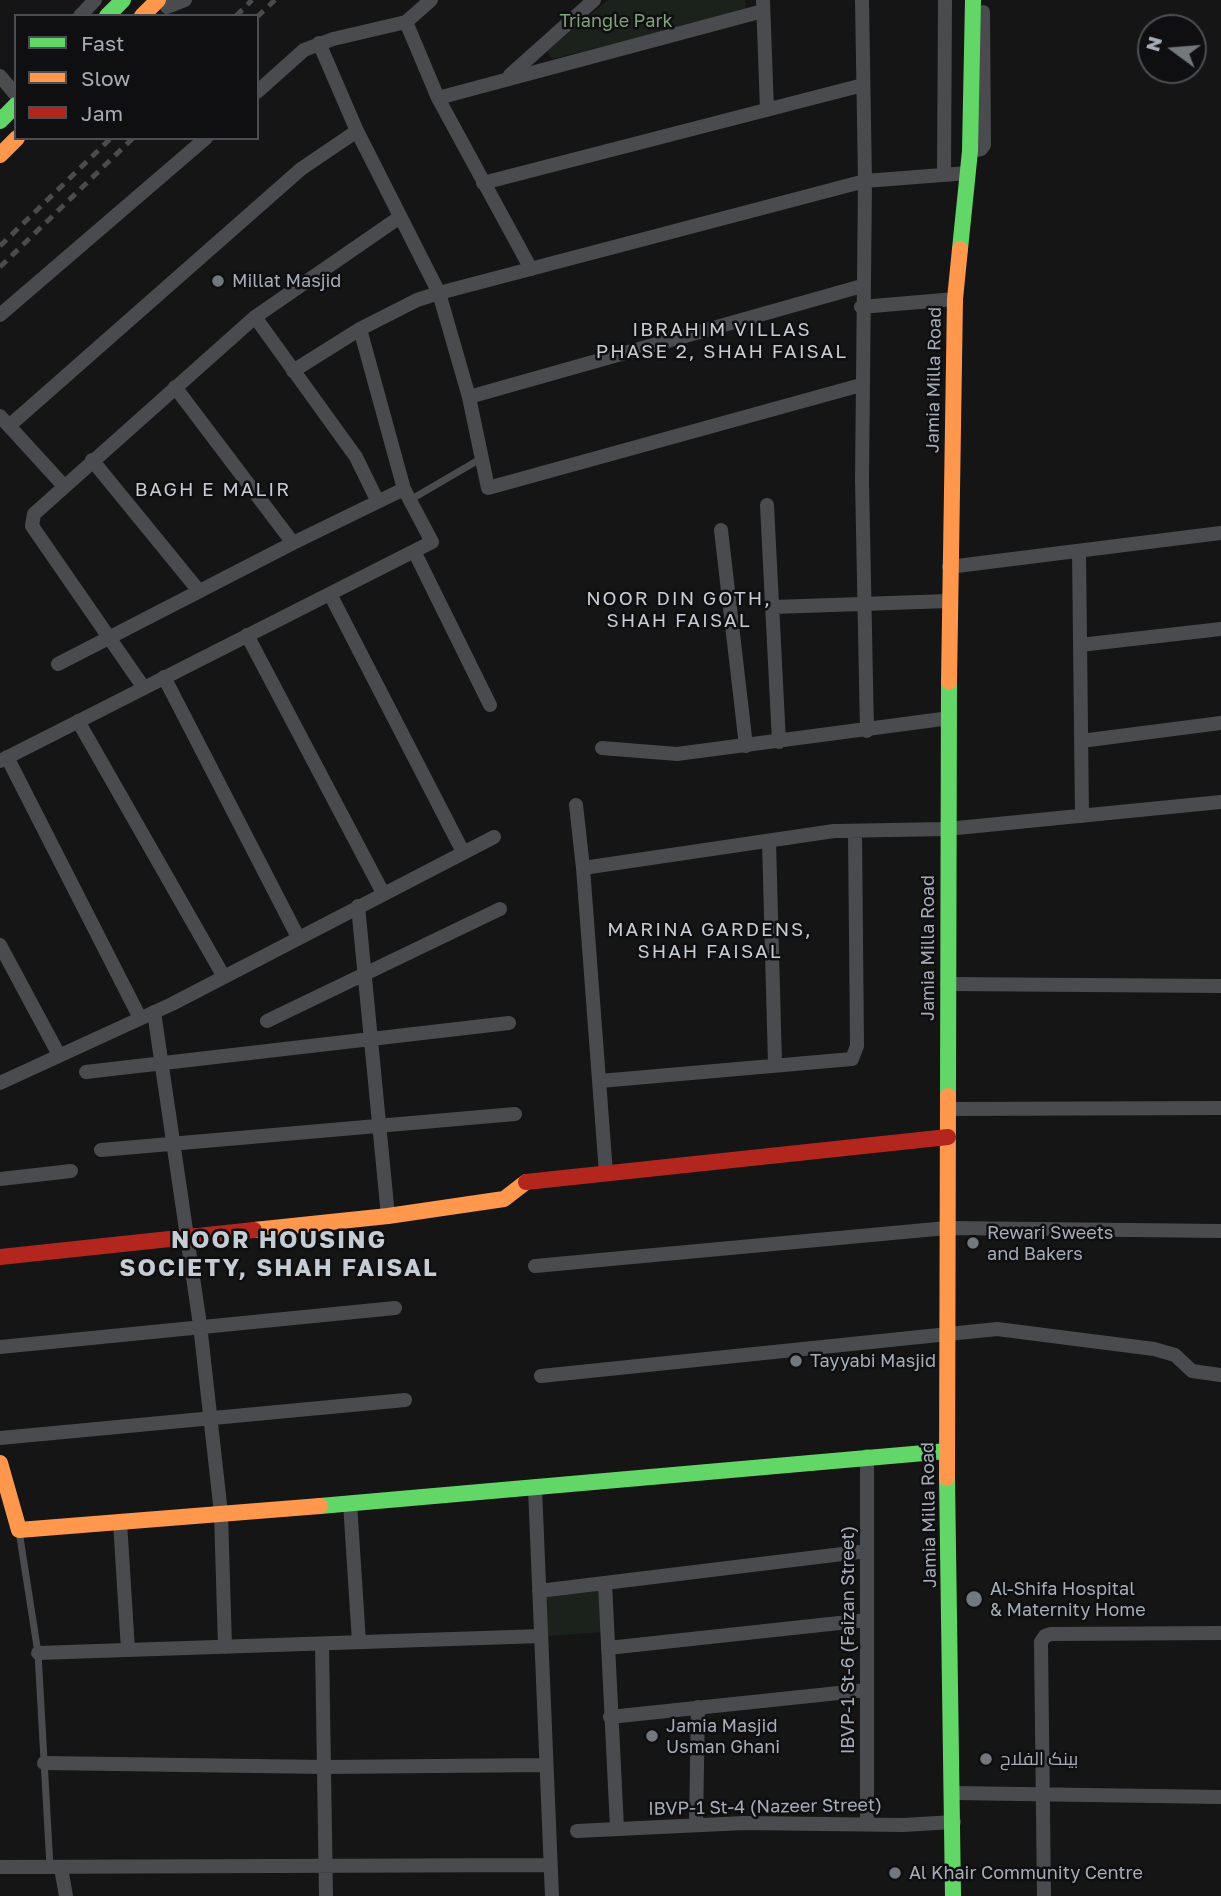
<!DOCTYPE html>
<html>
<head>
<meta charset="utf-8">
<style>
  body { margin:0 }
  #map { position:relative; width:1221px; height:1896px; overflow:hidden; background:#151515; font-family:"Golos Text",sans-serif }
  canvas { display:block }
  .legend { position:absolute; left:14px; top:14px; width:245px; height:126px; box-sizing:border-box; background:#0f0f11; border:2px solid #4b4e53; margin:0; padding:9px 12px; list-style:none; font-size:21px; color:#a5adb7 }
  .legend li { display:flex; align-items:center; gap:14px; height:35px }
  .legend b { width:35px; border:2px solid #4b4e53 }
  .north { position:absolute; left:1137px; top:14px; width:70px; height:70px; box-sizing:border-box; background:#0f0f11; border:2px solid #4b4e53; border-radius:50%; rotate:286deg; font-size:19px; font-weight:700; line-height:28px; text-align:center; color:#a5adb7 }
  .north::after { content:''; display:block; margin:auto; width:24px; height:32px; background:#73787e; clip-path:polygon(50% 0,100% 100%,50% 72%,0 100%) }
</style>
</head>
<body>
<div id="map">
<canvas width="1221" height="1896"></canvas>
<ul class="legend">
<li><b style="height:9px;background:#63d668"></b>Fast</li>
<li><b style="height:9px;background:#ff974d"></b>Slow</li>
<li><b style="height:9px;background:#b3261e"></b>Jam</li>
</ul>
<div class="north">N</div>
</div>
<script>
const ctx = document.querySelector('canvas').getContext('2d');
ctx.lineJoin = 'round';
function paint(path, color) { ctx.fillStyle = color; ctx.fill(path, 'evenodd'); }
const poly = rows => new Path2D(rows.map(r => 'M' + r).join(''));
function stroke(path, color, width, dash) { ctx.strokeStyle = color; ctx.lineWidth = width; ctx.lineCap = dash ? 'butt' : 'round'; ctx.setLineDash(dash || []); ctx.stroke(path); }
function drawText(font, color, halo, rows, align = 'center') {
  ctx.font = font + ' "Golos Text",Cairo,sans-serif'; ctx.lineWidth = 5; ctx.setLineDash([]); ctx.textBaseline = 'middle'; ctx.strokeStyle = halo; ctx.fillStyle = color; for (const [text, x, y, turn = 0] of rows) {
    ctx.save(); ctx.translate(x, y); ctx.rotate((+turn || 0) * Math.PI / 180); ctx.textAlign = isNaN(turn) ? turn : align; if (halo) ctx.strokeText(text, 0, 0); ctx.fillText(text, 0, 0); ctx.restore();
  }
}
paint(poly([
  [608,0,745,0,746,11,552,59,547,51],
  [603,1588,604,1632,547,1636,544,1594]
]), '#1b221b');
stroke(poly([
  [410,500,482,458],
  [19,1531,38,1653,50,1867]
]), '#494b4e', 7);
stroke(poly([
  [763,0,767,110],
  [862,0,865,181,862,480,867,731],
  [167,7,185,0],
  [80,16,95,0],
  [406,22,438,98,531,269],
  [319,43,357,131,439,293,469,397,488,488,861,385],
  [510,75,594,0],
  [0,76,16,95],
  [257,92,304,50,333,39,406,22,431,0],
  [438,98,763,11],
  [970,151,981,149,984,145,983,12],
  [944,175,945,0],
  [483,183,863,85],
  [861,307,955,299],
  [0,315,206,138],
  [255,317,356,457,377,500],
  [360,329,404,489],
  [293,371,360,329,417,300,439,293,865,181,968,173],
  [175,387,293,543],
  [469,397,862,286],
  [0,416,63,485],
  [9,426,301,169,357,131],
  [92,460,199,591],
  [767,505,779,742],
  [721,530,746,746],
  [414,551,490,705],
  [1079,551,1082,816],
  [949,567,1221,533],
  [330,594,463,852],
  [773,607,949,601],
  [247,635,383,893],
  [1080,645,1221,629],
  [164,677,298,937],
  [144,688,32,526,34,514,255,317,400,217],
  [78,721,224,977],
  [1081,741,1221,723],
  [602,748,677,754,950,718],
  [7,757,140,1018],
  [0,761,432,542,404,489,293,543,58,664],
  [576,805,583,868],
  [769,841,775,1064],
  [358,906,388,1216],
  [0,945,59,1055],
  [947,984,1221,986],
  [154,1012,200,1325,221,1513,225,1647],
  [267,1021,500,909],
  [86,1072,509,1023],
  [600,1081,852,1059,857,1046,855,831],
  [0,1083,172,1004,494,837],
  [947,1109,1221,1108],
  [101,1150,515,1114],
  [606,1173,583,868,834,831,947,829,1221,802],
  [0,1179,71,1171],
  [535,1266,947,1228,1221,1231],
  [0,1347,395,1308],
  [541,1376,997,1329,1154,1349,1175,1355,1192,1371,1221,1375],
  [0,1438,405,1400],
  [535,1488,552,1896],
  [350,1503,359,1642],
  [120,1522,128,1650],
  [605,1583,617,1828],
  [539,1591,867,1551],
  [322,1644,326,1896],
  [608,1648,867,1620],
  [38,1653,541,1636],
  [610,1717,867,1690],
  [44,1763,325,1767,546,1765],
  [953,1793,1221,1797],
  [867,1824,867,1456],
  [696,1825,698,1707],
  [577,1831,744,1823,903,1825,954,1822],
  [0,1867,550,1865],
  [61,1868,66,1896],
  [1044,1896,1041,1642,1045,1636,1051,1634,1221,1633]
]), '#494b4e', 14);
stroke(poly([
  [107,16,123,0],
  [0,121,16,105],
  [960,249,970,151,973,0],
  [948,1096,949,682],
  [947,1478,953,1896],
  [320,1506,947,1451]
]), '#63d668', 16);
stroke(poly([
  [142,16,158,0],
  [0,155,17,138],
  [949,682,955,299,960,249],
  [254,1230,388,1216,504,1199,526,1182],
  [0,1463,19,1530,320,1506],
  [947,1478,948,1096]
]), '#ff974d', 16);
stroke(poly([
  [526,1182,948,1137],
  [0,1257,254,1230]
]), '#b3261e', 16);
stroke(poly([
  [236,16,252,0],
  [257,17,275,0],
  [0,246,111,138],
  [0,267,133,138]
]), '#494b4d', 5, [9, 7]);
for (const [x, y, r, color] of [
  [218,281,7,"#73787e"],
  [973,1243,7,"#73787e"],
  [796,1361,7,"#73787e"],
  [974,1599,9,"#73787e"],
  [652,1736,7,"#73787e"],
  [986,1759,7,"#73787e"],
  [895,1873,7,"#73787e"]
]) { const dot = new Path2D(); dot.arc(x, y, r, 0, 2 * Math.PI); ctx.fillStyle = color; ctx.fill(dot); stroke(dot, '#0f0f11', 2.5); }
drawText('18px', '#7fa37a', '#0f0f11', [
  ["Triangle Park",616,21]
]);
drawText('18px', '#a5adb7', '#0f0f11', [
  ["Millat Masjid",232,281],
  ["Rewari Sweets",987,1233],
  ["and Bakers",987,1254],
  ["Tayyabi Masjid",810,1361],
  ["Al-Shifa Hospital",990,1589],
  ["& Maternity Home",990,1610],
  ["Jamia Masjid",666,1726],
  ["Usman Ghani",666,1747],
  ["بینک الفلاح",1000,1759],
  ["Al Khair Community Centre",909,1873]
], 'left');
drawText('18px', '#a5adb7', '#0f0f11', [
  ["Jamia Milla Road",934,380,-89],
  ["Jamia Milla Road",928,948,-90],
  ["Jamia Milla Road",929,1515,-91],
  ["IBVP-1 St-6 (Faizan Street)",848,1640,-90],
  ["IBVP-1 St-4 (Nazeer Street)",765,1807,-1]
]);
ctx.letterSpacing = '2px';
drawText('19px', '#c6ccd3', '#0f0f11', [
  ["IBRAHIM VILLAS",722,330],
  ["PHASE 2, SHAH FAISAL",722,352],
  ["BAGH E MALIR",213,490],
  ["NOOR DIN GOTH,",679,599],
  ["SHAH FAISAL",679,621],
  ["MARINA GARDENS,",710,930],
  ["SHAH FAISAL",710,952]
]);
ctx.letterSpacing = '0px';
ctx.letterSpacing = '2px';
drawText('bold 24px', '#c6ccd3', '#0f0f11', [
  ["NOOR HOUSING",279,1240],
  ["SOCIETY, SHAH FAISAL",279,1268]
]);
ctx.letterSpacing = '0px';
</script>
</body>
</html>
